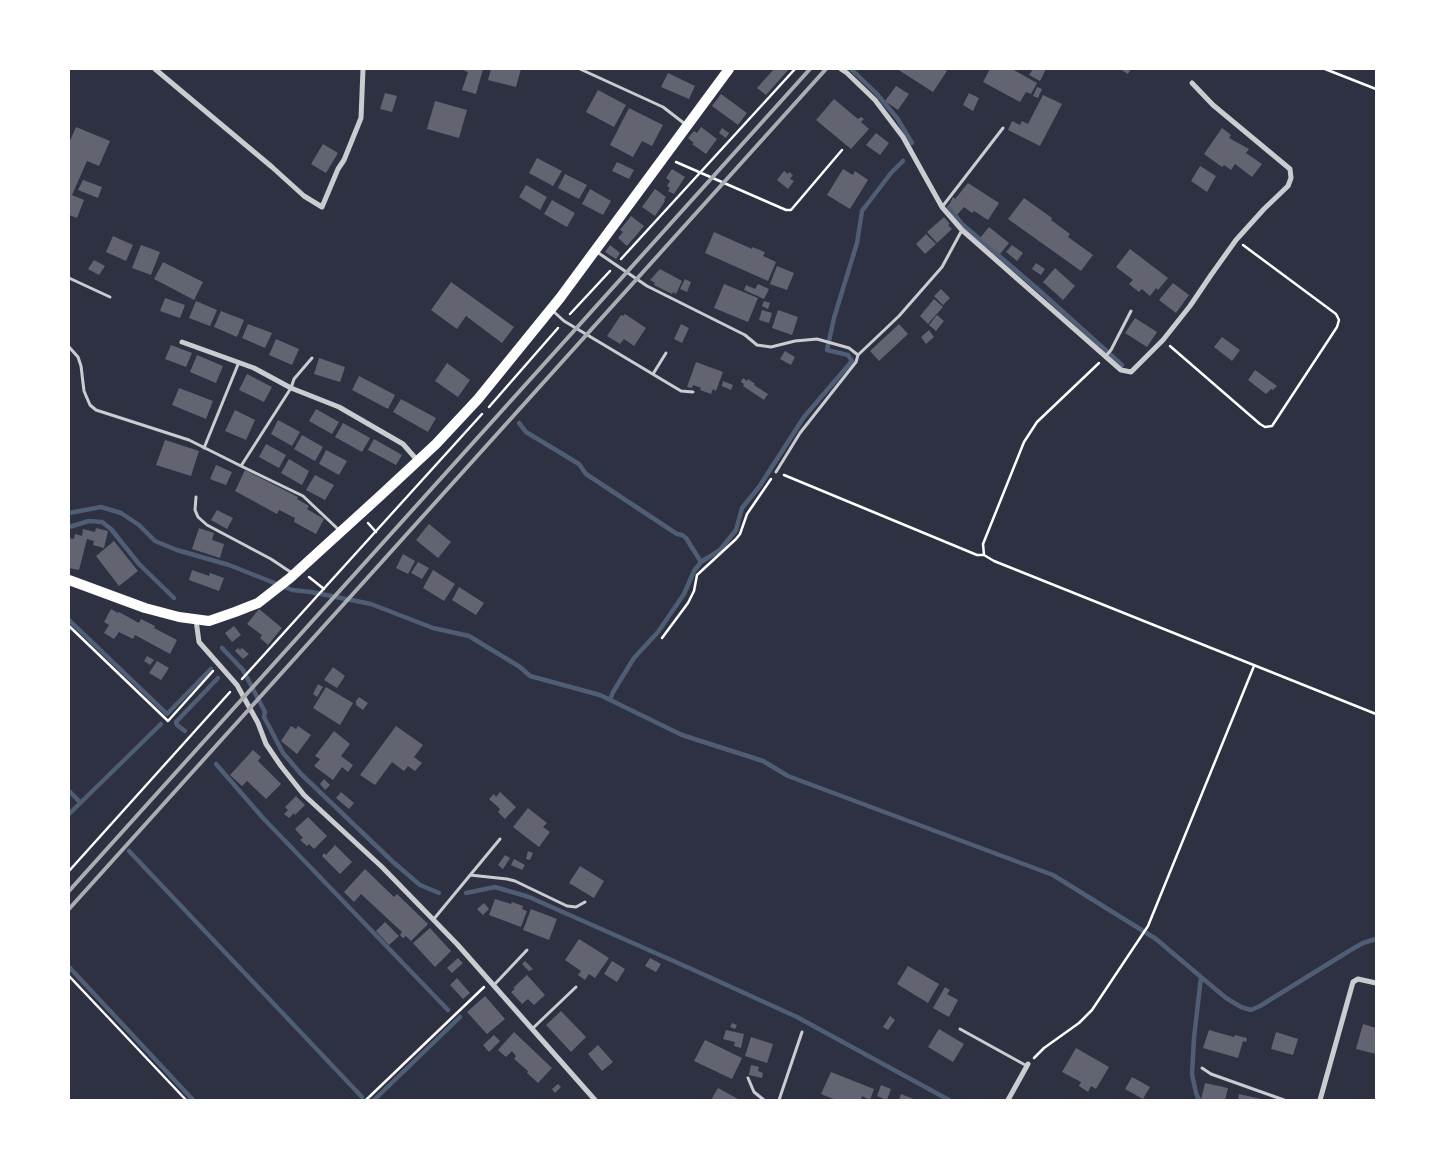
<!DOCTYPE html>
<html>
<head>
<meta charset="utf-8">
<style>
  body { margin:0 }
  #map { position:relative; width:1445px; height:1169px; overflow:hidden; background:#2d3142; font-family:"Alegreya Sans",sans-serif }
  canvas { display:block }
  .frame { position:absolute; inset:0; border:70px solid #fff; pointer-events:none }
</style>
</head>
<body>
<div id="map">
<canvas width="1445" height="1169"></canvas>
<div class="frame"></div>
</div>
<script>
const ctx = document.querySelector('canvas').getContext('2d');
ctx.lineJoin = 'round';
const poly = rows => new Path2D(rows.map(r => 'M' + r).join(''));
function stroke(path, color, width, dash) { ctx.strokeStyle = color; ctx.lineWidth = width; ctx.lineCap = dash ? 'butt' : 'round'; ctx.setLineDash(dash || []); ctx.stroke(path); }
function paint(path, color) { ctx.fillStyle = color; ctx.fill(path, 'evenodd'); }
stroke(poly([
  [851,69,876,93,897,118,912,143],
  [949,207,962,224,1041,292,1122,365],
  [519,423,526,432,579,464,586,474,677,534,682,535,686,538,701,562],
  [69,513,101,507,121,513,139,525,155,541,177,550,229,565,292,590,311,592,371,604,433,628,469,636,520,667,530,676,600,695,682,735,763,761,788,776,1053,875,1156,939,1226,998,1241,1007,1251,1010,1260,1006,1349,951,1363,943,1376,939],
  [69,527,89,521,102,522,111,529,139,564,174,598],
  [69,620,167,714,211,669],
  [222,648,243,670,265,712,264,717,283,753,301,774,392,861,420,885,439,893],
  [610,700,613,692,634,658,658,632,684,594,694,571,701,562,720,550,736,530,742,508,759,487,804,417,852,361,848,355,827,350,834,318,857,243,862,211,891,173,903,161],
  [185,731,177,725,176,722,218,678],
  [216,764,263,818,448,1010],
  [69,791,80,802],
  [69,814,161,724],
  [129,851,362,1097],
  [466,893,495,887,529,897,696,971,797,1017,949,1100],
  [69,967,193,1100],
  [374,1100,460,1017],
  [1199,1100,1196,1093,1192,1074,1194,1038,1201,977]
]), '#4f5d75', 4.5);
paint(poly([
  [460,69,483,69,476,94,462,90,468,72],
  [491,69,521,69,516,87,488,80],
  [774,69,789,69,766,95,757,88],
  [897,69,944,69,947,71,933,92],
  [990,69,1012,69,1037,83,1031,94,1026,92,1020,102,983,82],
  [1033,69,1046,69,1040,81,1029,75],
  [1120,69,1131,69,1128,74],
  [668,73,695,86,689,99,661,87],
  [896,86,909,94,898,110,885,101],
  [1037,87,1042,89,1038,98,1033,96],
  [598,90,626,105,614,127,586,112],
  [385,93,397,96,392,112,380,109],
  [969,93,979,98,973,111,963,105],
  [721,94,747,113,738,125,712,106],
  [1043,95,1062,104,1040,146,1008,130,1012,121,1020,125,1022,121,1028,124],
  [834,99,858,119,861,117,864,119,861,122,869,129,851,149,816,120],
  [435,101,467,110,459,138,427,129],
  [629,108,663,125,652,146,642,141,633,157,610,145],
  [76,127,110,141,99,166,87,161,72,195,84,200,77,218,69,215,69,143],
  [701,127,717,139,706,154,692,144,694,143,688,138,694,131,697,133],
  [722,128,729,133,726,138,719,133],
  [1222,128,1231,135,1229,138,1249,149,1246,153,1262,164,1252,177,1235,164,1231,170,1224,165,1222,167,1204,154],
  [876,133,889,143,880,155,866,145],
  [323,144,338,153,326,173,311,164],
  [537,158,562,171,553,186,529,173],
  [617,162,634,170,629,179,612,171],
  [1200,166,1216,176,1207,192,1191,181],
  [672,169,685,177,674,194,668,191,670,188,667,186,670,181,666,178],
  [843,169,853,175,855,171,868,180,850,209,827,195],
  [784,171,788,174,789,172,793,175,790,179,794,181,788,189,777,180],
  [565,174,587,185,579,199,558,188],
  [83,180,102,187,98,198,78,190],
  [968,183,999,203,988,220,974,211,972,213,964,207,957,215,949,205,953,197,955,199],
  [526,185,547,197,540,210,519,197],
  [590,189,611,201,603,215,582,204],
  [655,189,666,197,664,200,665,201,655,216,642,207],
  [1024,198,1052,218,1051,220,1070,234,1068,237,1093,255,1081,271,1008,219],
  [552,200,575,213,567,227,544,214],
  [631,216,644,226,627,246,618,238,623,232,620,230],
  [944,217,950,224,948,225,952,229,937,243,927,232],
  [989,227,1009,243,1000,254,980,238],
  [714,232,752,249,752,247,765,252,763,256,776,262,768,281,705,253],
  [926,234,936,244,925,254,916,244],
  [113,236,133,245,126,261,106,252],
  [141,245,160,252,151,275,132,268],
  [610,245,620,253,616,259,605,252],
  [1012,245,1023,253,1017,261,1006,252],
  [1130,249,1168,278,1158,290,1156,288,1150,296,1142,289,1139,292,1129,284,1133,280,1116,267],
  [94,260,105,266,99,275,88,269],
  [163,262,203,282,194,300,154,279],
  [1036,263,1045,269,1041,275,1032,269],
  [777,266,794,273,787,290,770,284],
  [1055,268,1075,286,1063,300,1043,282],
  [660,269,682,281,676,294,673,292,672,294,654,285,655,283,650,280],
  [685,279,691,282,687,292,680,289],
  [451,282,514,327,502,343,466,316,457,329,431,310],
  [1173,283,1189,295,1176,313,1159,300],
  [724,284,758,298,748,322,714,308],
  [758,284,769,289,764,299,744,290,746,285,755,289],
  [941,289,950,298,943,305,934,296],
  [165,298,185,305,180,318,160,311],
  [934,299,943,307,928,324,920,316],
  [196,301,217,310,210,326,189,318],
  [764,301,770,303,768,309,762,306],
  [762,310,772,313,769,323,759,320],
  [778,310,798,317,792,335,772,328],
  [221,311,244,320,237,337,214,327],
  [625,314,646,328,634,346,624,339,620,344,607,336,621,315,623,316],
  [937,315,944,321,936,331,929,325],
  [1135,318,1157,332,1147,347,1125,333],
  [248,324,272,333,265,348,242,338],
  [681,324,689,328,682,343,674,339],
  [899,324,908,334,879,361,870,351],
  [929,330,934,337,926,344,921,337],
  [1222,337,1240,350,1232,361,1214,347],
  [276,339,299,349,292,365,269,355],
  [171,345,192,353,186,367,165,359],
  [785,351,795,357,791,365,780,359],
  [197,355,223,366,216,383,190,372],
  [319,358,345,367,340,382,314,374],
  [696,362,723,372,716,391,713,389,711,394,700,390,701,388,693,385,692,388,687,387],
  [447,363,470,380,458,397,435,381],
  [1255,370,1277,386,1273,390,1271,389,1266,394,1248,380],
  [247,374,272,387,264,402,239,390],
  [359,376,395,395,388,409,352,390],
  [743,378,747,381,748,379,755,384,754,385,768,394,764,400,743,386,744,384,741,382],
  [723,381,733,385,731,390,722,386],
  [179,388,213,401,206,419,172,405],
  [401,399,436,418,428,432,393,412],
  [316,409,339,422,332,434,309,421],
  [235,410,255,420,246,440,225,431],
  [278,420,300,432,292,446,271,434],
  [343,423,370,438,362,452,335,437],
  [302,435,323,447,315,461,294,449],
  [374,439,402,455,396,465,368,450],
  [165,440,199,451,191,476,156,465],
  [266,444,286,455,279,468,259,457],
  [326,450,347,461,339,475,319,464],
  [289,459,309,471,302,485,281,473],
  [216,465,232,472,226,485,210,479],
  [245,470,298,497,297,499,309,506,307,509,324,519,316,534,294,522,295,518,279,510,277,514,235,491],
  [315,475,334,485,325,500,306,490],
  [217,510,233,518,227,529,211,520],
  [429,524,451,542,438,558,416,540],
  [96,528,108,531,104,548,93,545,94,541,87,539,79,570,69,568,69,538,74,539,75,534,82,536,83,529,95,532],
  [199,528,214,533,212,540,224,544,220,558,192,549],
  [114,541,138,571,119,586,96,556],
  [403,554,415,561,408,574,396,568],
  [418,562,429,568,422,579,411,573],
  [192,570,209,576,210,573,224,578,219,591,189,580],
  [433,570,455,584,444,601,423,588],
  [459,587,484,603,476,615,452,600],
  [111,609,118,613,119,612,139,623,141,619,155,626,154,628,177,640,170,654,135,635,133,639,119,632,114,639,104,633,109,625,104,622],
  [259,609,282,628,268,645,260,638,262,635,247,624],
  [234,626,241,635,232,642,225,633],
  [238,648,240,650,242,648,249,654,243,659,235,651],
  [147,656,154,660,150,665,144,661],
  [157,661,169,668,161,680,149,673],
  [333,667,345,676,337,688,324,680],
  [318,684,323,687,317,697,313,694],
  [326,687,353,703,340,725,313,708],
  [359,697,368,703,363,710,356,705,356,701],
  [291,726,296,729,298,726,311,735,297,754,281,741],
  [396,726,423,745,414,757,422,763,415,771,408,766,404,771,392,762,375,785,360,775],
  [334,731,350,744,341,756,353,765,348,772,342,767,333,780,314,766,320,759,315,756],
  [253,750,261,757,258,761,281,784,266,799,247,781,242,786,230,775],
  [324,779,330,785,325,790,320,784],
  [341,792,354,803,349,809,336,798],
  [500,792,516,807,505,819,498,812,500,809,489,799,494,794,496,797],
  [296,796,305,805,295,815,294,813,289,818,284,814,288,810,285,807],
  [528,808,547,823,543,827,550,832,539,847,513,827],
  [308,817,327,836,314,849,309,844,307,846,300,840,303,838,295,829],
  [335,845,352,862,340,874,322,856,324,853,326,855],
  [528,851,533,853,530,860,526,859],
  [505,855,510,858,503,869,498,865],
  [514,859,525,865,522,870,511,865],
  [580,866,604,881,594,898,569,883],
  [365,869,394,897,397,894,428,924,411,941,406,936,403,938,400,935,402,932,361,894,354,902,344,892],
  [495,899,511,904,512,902,523,906,522,909,527,911,521,927,489,915],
  [484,903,489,909,483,915,477,909],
  [531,909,557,919,549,940,523,930],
  [385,922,399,936,389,945,376,931],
  [430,928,451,951,435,967,413,943],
  [579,939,609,958,595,978,589,974,585,980,578,975,581,971,565,960],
  [458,958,463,963,452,973,447,968],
  [650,958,661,964,656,972,645,966],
  [525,961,533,969,529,971,522,964],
  [612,961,625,969,617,982,604,974],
  [908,966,939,984,928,1003,897,984],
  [527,975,545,995,534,1005,528,999,522,1004,511,992,515,989,513,988],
  [457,978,470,993,463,999,450,985],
  [945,987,950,990,947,994,958,1000,949,1017,933,1008],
  [485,996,505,1019,487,1034,467,1012],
  [561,1011,586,1037,571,1052,546,1025],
  [890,1016,895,1020,888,1030,883,1027],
  [732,1023,737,1025,735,1029,730,1027],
  [1363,1024,1376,1028,1376,1054,1356,1049],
  [939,1029,964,1044,953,1062,928,1047],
  [726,1030,744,1034,741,1048,734,1046,735,1042,723,1039],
  [1209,1030,1234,1037,1235,1035,1247,1038,1246,1042,1243,1041,1238,1058,1203,1048],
  [514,1032,552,1068,538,1083,527,1073,528,1071,514,1059,516,1056,512,1051,506,1057,498,1050],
  [1276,1032,1298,1039,1293,1055,1271,1049],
  [494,1035,500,1041,489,1052,483,1045],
  [751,1037,773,1044,767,1063,745,1056],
  [705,1040,742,1058,732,1079,694,1061],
  [598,1045,613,1062,602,1071,588,1054],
  [1076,1048,1109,1067,1096,1089,1091,1086,1088,1092,1079,1086,1081,1082,1062,1072],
  [751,1065,759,1067,758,1071,763,1073,762,1078,749,1075],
  [831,1072,874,1089,870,1100,862,1096,861,1100,836,1100,821,1094],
  [1132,1077,1150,1087,1143,1099,1125,1089],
  [1205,1083,1228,1088,1225,1100,1201,1100],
  [558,1084,561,1087,555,1093,552,1089],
  [881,1085,891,1089,887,1100,877,1096],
  [718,1088,740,1100,711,1100],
  [901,1094,916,1100,899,1100],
  [1239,1094,1261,1099,1261,1100,1238,1100]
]), '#626471');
stroke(poly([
  [1325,69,1376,89],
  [676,162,786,210,791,210,842,150],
  [621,259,795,69],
  [570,314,610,271],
  [1170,346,1260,424,1265,427,1272,426,1337,327,1339,320,1336,314,1243,245],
  [1099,363,1037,422,1024,442,983,544,984,555,994,561,1376,714],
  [489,407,558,328],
  [784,475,977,555,984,555],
  [368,523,376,532],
  [309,577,324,589],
  [69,626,168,721,213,671],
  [662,638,688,603,694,591,697,575,736,539,740,534,747,514,771,479],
  [242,679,482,414],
  [69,871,230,692],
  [69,976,186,1100],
  [1034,1058,1044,1048,1079,1023,1092,1010,1148,926,1254,666],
  [366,1100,484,987]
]), '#fff', 2.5);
stroke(poly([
  [580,69,663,107,685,124],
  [942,207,1003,128],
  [597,252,647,286,745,335,757,345,771,347,795,341,817,339,849,348,858,355,856,362,800,433,776,472],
  [69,278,110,297],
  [553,311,564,321,681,391,693,392],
  [69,347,78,357,81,366,84,391,90,405,96,410,189,440,241,466,303,496,339,530],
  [858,355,899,316,942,267,962,230],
  [1105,357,1111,350,1131,311],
  [653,374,666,353],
  [204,448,239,362],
  [241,466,291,388,294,379,312,358],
  [196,497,195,510,198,517,207,525,271,559,292,573],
  [470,875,507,879,515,881,567,906,576,907,585,902],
  [433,920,500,839],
  [494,985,527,950],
  [532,1029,576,987],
  [960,1029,1027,1066],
  [1202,1068,1211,1074,1284,1100],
  [748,1078,754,1092,764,1100],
  [779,1100,802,1032]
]), '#caccd0', 3);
stroke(poly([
  [155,69,272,167,304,196,322,207,338,169,344,160,361,118,363,69],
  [841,69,847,73,875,100,903,137,942,207,962,230,1121,370,1131,372,1163,340,1190,306,1211,275,1236,240,1264,209,1288,186,1291,178,1290,169,1213,105,1192,83],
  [182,342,254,368,291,388,339,407,403,444,418,461],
  [196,620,199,642,237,685,258,723,266,744,281,766,304,795,382,867,457,944,595,1100],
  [1008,1100,1028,1064],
  [1320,1100,1353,982,1358,979,1376,983]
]), '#caccd0', 5);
stroke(poly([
  [69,580,145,608,179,617,209,621,235,612,258,603,290,578,380,496,436,444,478,399,560,298,729,69]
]), '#fff', 10);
stroke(poly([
  [69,891,810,69],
  [69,909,826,69]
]), '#abadb3', 4);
</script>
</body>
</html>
